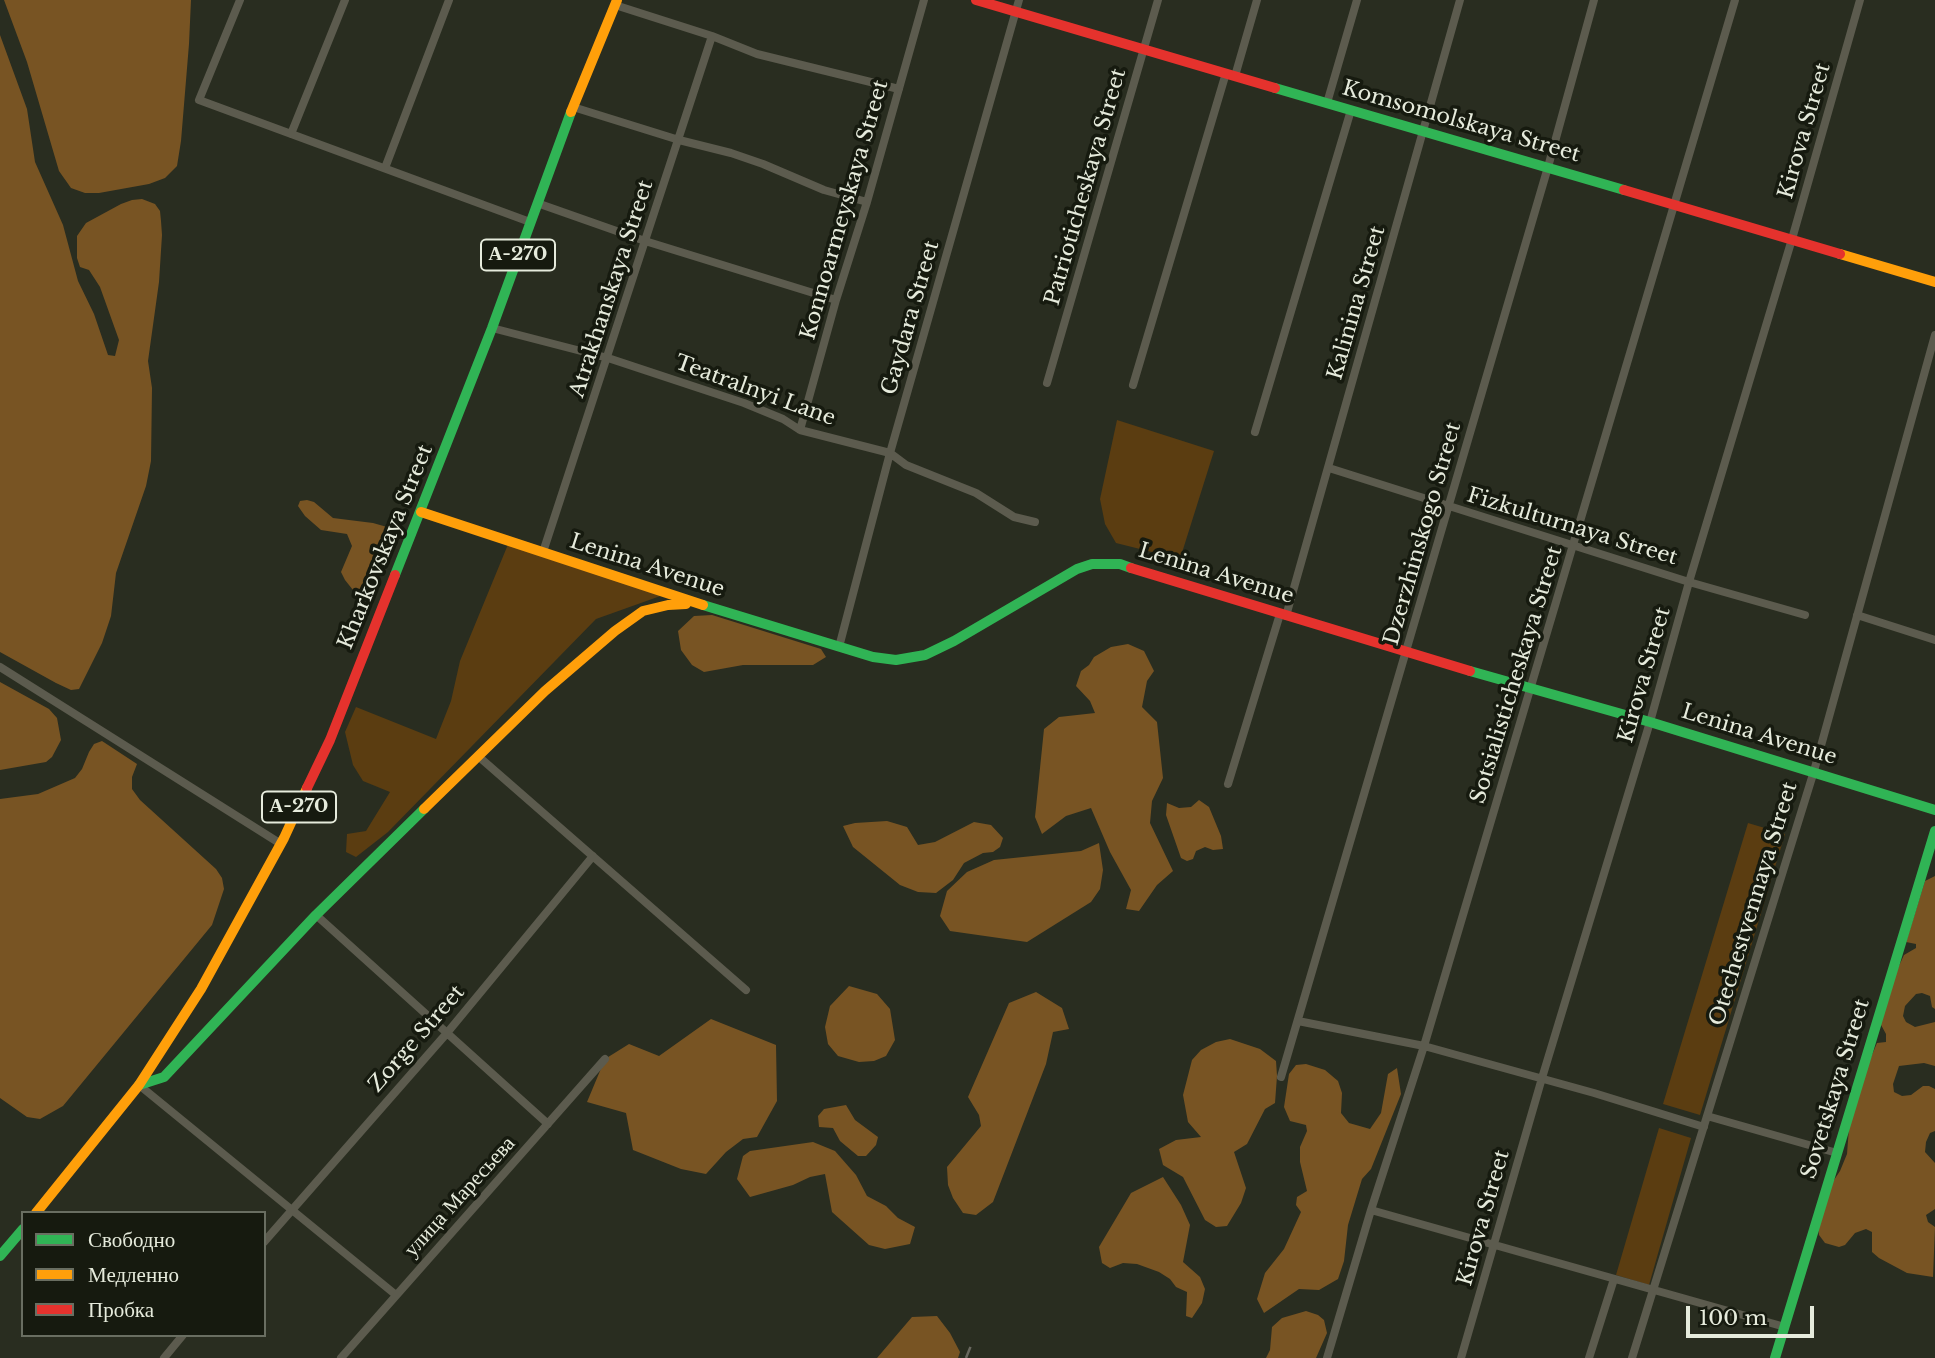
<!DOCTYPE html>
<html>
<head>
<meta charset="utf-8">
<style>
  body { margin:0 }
  #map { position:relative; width:1935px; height:1358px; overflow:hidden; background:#292d20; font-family:"Libre Baskerville",serif }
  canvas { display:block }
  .legend { position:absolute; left:21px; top:1211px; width:245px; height:126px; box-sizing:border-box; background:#161a0f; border:2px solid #696e61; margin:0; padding:9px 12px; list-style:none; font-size:21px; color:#e6ebdc }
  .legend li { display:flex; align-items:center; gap:14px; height:35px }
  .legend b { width:35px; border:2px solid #696e61 }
  .scale { position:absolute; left:1686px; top:1306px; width:128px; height:32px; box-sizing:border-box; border:4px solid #e6ebdc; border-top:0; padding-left:9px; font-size:21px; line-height:24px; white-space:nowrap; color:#e6ebdc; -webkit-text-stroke:5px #161a0f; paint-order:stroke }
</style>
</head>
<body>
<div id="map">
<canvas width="1935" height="1358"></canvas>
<ul class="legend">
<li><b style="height:9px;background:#30b455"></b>Свободно</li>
<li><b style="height:9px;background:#ff9f0a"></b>Медленно</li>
<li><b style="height:9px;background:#e5322d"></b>Пробка</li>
</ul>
<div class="scale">100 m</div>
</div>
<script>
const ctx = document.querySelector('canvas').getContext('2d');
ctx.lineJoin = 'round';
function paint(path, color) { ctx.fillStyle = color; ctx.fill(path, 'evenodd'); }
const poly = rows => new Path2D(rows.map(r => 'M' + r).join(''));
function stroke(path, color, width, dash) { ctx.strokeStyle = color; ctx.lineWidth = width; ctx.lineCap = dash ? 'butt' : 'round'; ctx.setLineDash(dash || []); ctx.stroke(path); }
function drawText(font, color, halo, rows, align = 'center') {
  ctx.font = font + ' "Libre Baskerville",serif'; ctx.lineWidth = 7; ctx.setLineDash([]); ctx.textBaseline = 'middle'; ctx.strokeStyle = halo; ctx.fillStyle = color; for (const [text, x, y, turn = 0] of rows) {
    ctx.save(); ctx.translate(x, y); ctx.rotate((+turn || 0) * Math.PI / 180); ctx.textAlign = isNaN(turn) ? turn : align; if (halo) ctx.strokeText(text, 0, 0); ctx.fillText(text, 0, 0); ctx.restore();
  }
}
paint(poly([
  [1117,420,1214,451,1180,559,1116,543,1105,524,1100,499],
  [509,542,666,594,596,619,388,832,356,857,346,852,347,834,366,831,390,792,363,781,353,765,345,732,356,707,436,739,451,701,460,661],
  [1748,823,1785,834,1700,1115,1663,1104],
  [1659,1128,1691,1138,1649,1285,1616,1275]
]), '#5b3d11');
paint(poly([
  [4,0,191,0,189,44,181,141,177,166,165,178,149,184,99,193,85,193,71,188,59,171,27,62],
  [0,35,27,109,35,162,63,225,78,281,94,314,108,355,115,356,119,340,100,287,89,270,80,267,77,258,77,236,86,223,121,204,132,200,142,199,155,204,160,211,161,221,162,235,159,282,148,361,152,388,151,461,146,486,116,573,111,616,102,643,79,689,71,690,56,683,0,652],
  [307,500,314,502,333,518,373,523,387,527,395,533,395,542,377,579,371,586,363,590,353,590,345,580,341,572,352,546,347,534,321,530,305,516,298,506,300,501],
  [712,615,821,649,826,657,813,665,743,665,704,672,692,665,681,650,678,631,694,616],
  [1128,644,1144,651,1154,671,1147,681,1142,707,1157,722,1163,778,1152,801,1150,823,1173,871,1157,885,1139,911,1126,909,1131,890,1110,852,1091,808,1066,816,1042,834,1035,817,1044,729,1059,717,1095,713,1090,701,1076,686,1081,671,1089,665,1094,657,1111,647],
  [0,682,49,709,57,718,61,740,52,757,46,762,0,770],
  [102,741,137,764,132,777,132,789,140,800,216,869,222,878,224,889,212,925,63,1106,40,1119,27,1117,0,1098,0,799,38,794,75,778,82,769,89,752,94,744],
  [1199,800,1209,807,1221,836,1223,849,1213,850,1205,847,1196,851,1193,859,1187,861,1181,858,1166,815,1167,803,1179,808,1191,807],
  [887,821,907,827,918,845,935,842,974,822,991,825,1003,838,1000,847,993,852,983,853,964,863,953,880,936,893,918,892,900,885,853,847,843,826,855,823],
  [1099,843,1103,870,1100,889,1091,902,1027,942,950,931,940,916,947,891,967,872,994,860,1081,851],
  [1935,876,1935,1009,1932,1007,1930,996,1922,993,1916,994,1905,1006,1903,1016,1906,1022,1915,1027,1935,1022,1935,1066,1924,1063,1899,1066,1893,1084,1894,1092,1902,1096,1911,1095,1923,1086,1929,1086,1935,1089,1935,1131,1930,1133,1926,1142,1925,1152,1935,1163,1935,1209,1926,1215,1928,1222,1935,1227,1933,1277,1907,1273,1879,1258,1872,1252,1872,1232,1866,1229,1855,1233,1845,1245,1839,1247,1825,1243,1819,1235,1818,1227,1832,1183,1840,1171,1847,1154,1849,1128,1869,1062,1877,1043,1886,1042,1886,1034,1880,1023,1898,968,1904,955,1916,948,1916,944,1906,942,1925,881],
  [849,986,877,994,890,1009,895,1040,886,1056,874,1061,859,1062,838,1056,828,1044,825,1027,830,1006],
  [1036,992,1062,1008,1069,1029,1053,1032,1046,1064,993,1202,976,1215,963,1213,953,1198,948,1185,947,1167,981,1126,979,1115,968,1097,1009,1003],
  [711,1019,776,1045,777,1101,757,1137,743,1139,726,1152,706,1174,681,1169,633,1150,626,1113,587,1102,605,1059,629,1044,659,1056],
  [1230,1039,1260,1049,1276,1061,1277,1076,1275,1103,1265,1109,1247,1144,1234,1152,1246,1188,1241,1203,1227,1226,1216,1227,1205,1220,1183,1177,1163,1165,1159,1149,1176,1140,1201,1137,1188,1122,1183,1095,1192,1060,1201,1050,1216,1042],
  [1306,1064,1325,1070,1338,1081,1342,1093,1341,1113,1349,1123,1370,1129,1381,1113,1388,1074,1397,1068,1401,1094,1371,1169,1362,1179,1348,1225,1344,1261,1338,1279,1319,1290,1299,1289,1264,1313,1257,1299,1265,1273,1284,1249,1301,1212,1296,1205,1297,1197,1307,1191,1300,1162,1300,1147,1307,1131,1306,1125,1290,1121,1284,1107,1289,1074,1296,1065],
  [846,1105,855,1120,878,1137,876,1145,866,1156,858,1156,840,1141,833,1128,819,1127,818,1116,824,1109],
  [813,1142,835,1151,856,1175,867,1196,886,1206,898,1218,915,1227,910,1244,885,1249,869,1245,832,1212,825,1174,810,1177,793,1185,750,1197,737,1179,743,1156,750,1151],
  [1163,1177,1181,1205,1190,1225,1183,1262,1200,1277,1205,1289,1202,1303,1192,1318,1186,1316,1187,1292,1176,1287,1170,1279,1159,1272,1137,1264,1123,1263,1110,1268,1102,1263,1099,1247,1131,1193],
  [1306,1311,1318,1315,1324,1320,1327,1333,1316,1358,1266,1358,1270,1350,1272,1327,1282,1318],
  [937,1316,950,1333,960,1352,958,1358,877,1358,912,1317]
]), '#785423');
stroke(poly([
  [240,0,199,100,530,222],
  [615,5,712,36,757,54,899,89],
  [1235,76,1257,0],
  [1327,103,1357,0],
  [573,107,679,140,731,153,763,164,824,190,867,202],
  [291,134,345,0],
  [385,168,449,0],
  [537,203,645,241,836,300],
  [492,328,608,358,744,403,783,419,800,430,890,453,906,465,976,493,1014,517,1035,522],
  [1047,383,1158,0],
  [1133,385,1226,73],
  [800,430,836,300,867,202,924,0],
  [1255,432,1351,110],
  [1329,468,1689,582,1805,615],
  [543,552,712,36],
  [1857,615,1935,640],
  [1286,616,1460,0],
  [839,647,890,453,1019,0],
  [0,667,281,844],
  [478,756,746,990],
  [1228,784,1280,614],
  [316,915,548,1124],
  [1298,1021,1424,1046,1594,1093,1704,1127],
  [1281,1077,1548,167,1594,0],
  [139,1085,396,1295],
  [1707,1116,1837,1153],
  [1371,1210,1785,1327],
  [264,1242,447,1033,593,856],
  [164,1358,183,1335],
  [341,1358,605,1059],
  [1327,1358,1371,1210,1424,1046,1735,0],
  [1461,1358,1542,1078,1650,722,1689,582,1792,239,1860,0],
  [1589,1358,1614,1279],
  [1632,1358,1814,771,1935,335]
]), '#5c5b4e', 8);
stroke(poly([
  [1275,88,1624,190],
  [395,575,492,328,571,112],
  [703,605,873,657,896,660,925,655,954,641,1077,569,1092,564,1120,564,1131,568],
  [1470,671,1650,722,1935,810],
  [139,1085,164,1077,316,915,424,809],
  [0,1256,23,1229],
  [1775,1358,1935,831]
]), '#30b455', 10);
stroke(poly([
  [571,112,617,0],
  [1840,254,1935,282],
  [421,512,703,605],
  [424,809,545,691,615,631,643,611,668,605,686,604],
  [36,1213,139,1085,201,989,284,838,307,788]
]), '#ff9f0a', 10);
stroke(poly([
  [976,0,1275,88],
  [1624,190,1840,254],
  [1131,568,1470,671],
  [307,788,330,740,395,575]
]), '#e5322d', 10);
stroke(poly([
  [966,1358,974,1338]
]), '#69685f', 2.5, [12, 12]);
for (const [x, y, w] of [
  [518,255,74],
  [299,807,74]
]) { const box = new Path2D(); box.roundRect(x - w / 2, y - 15.5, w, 31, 5); ctx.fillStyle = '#161a0f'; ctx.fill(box); stroke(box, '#e6ebdc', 2); }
drawText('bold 19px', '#e6ebdc', null, [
  ["А-270",518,255],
  ["А-270",299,807]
]);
drawText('21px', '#e6ebdc', '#161a0f', [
  ["Komsomolskaya Street",1461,122,16],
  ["Kirova Street",1805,131,-74],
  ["Patrioticheskaya Street",1086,187,-74],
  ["Konnoarmeyskaya Street",845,210,-74],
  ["Atrakhanskaya Street",612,289,-72],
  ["Kalinina Street",1357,303,-74],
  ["Gaydara Street",911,318,-74],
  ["Teatralnyi Lane",755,391,20],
  ["Fizkulturnaya Street",1572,527,17],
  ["Dzerzhinskogo Street",1423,534,-74],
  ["Kharkovskaya Street",386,547,-68],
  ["Lenina Avenue",647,566,18],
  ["Lenina Avenue",1216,574,17],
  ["Sotsialisticheskaya Street",1517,675,-73],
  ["Kirova Street",1645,675,-74],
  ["Lenina Avenue",1759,735,17],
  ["Otechestvennaya Street",1754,904,-73],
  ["Zorge Street",417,1039,-49],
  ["Sovetskaya Street",1836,1089,-73],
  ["улица Маресьева",460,1197,-48],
  ["Kirova Street",1484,1218,-74]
]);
</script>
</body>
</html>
